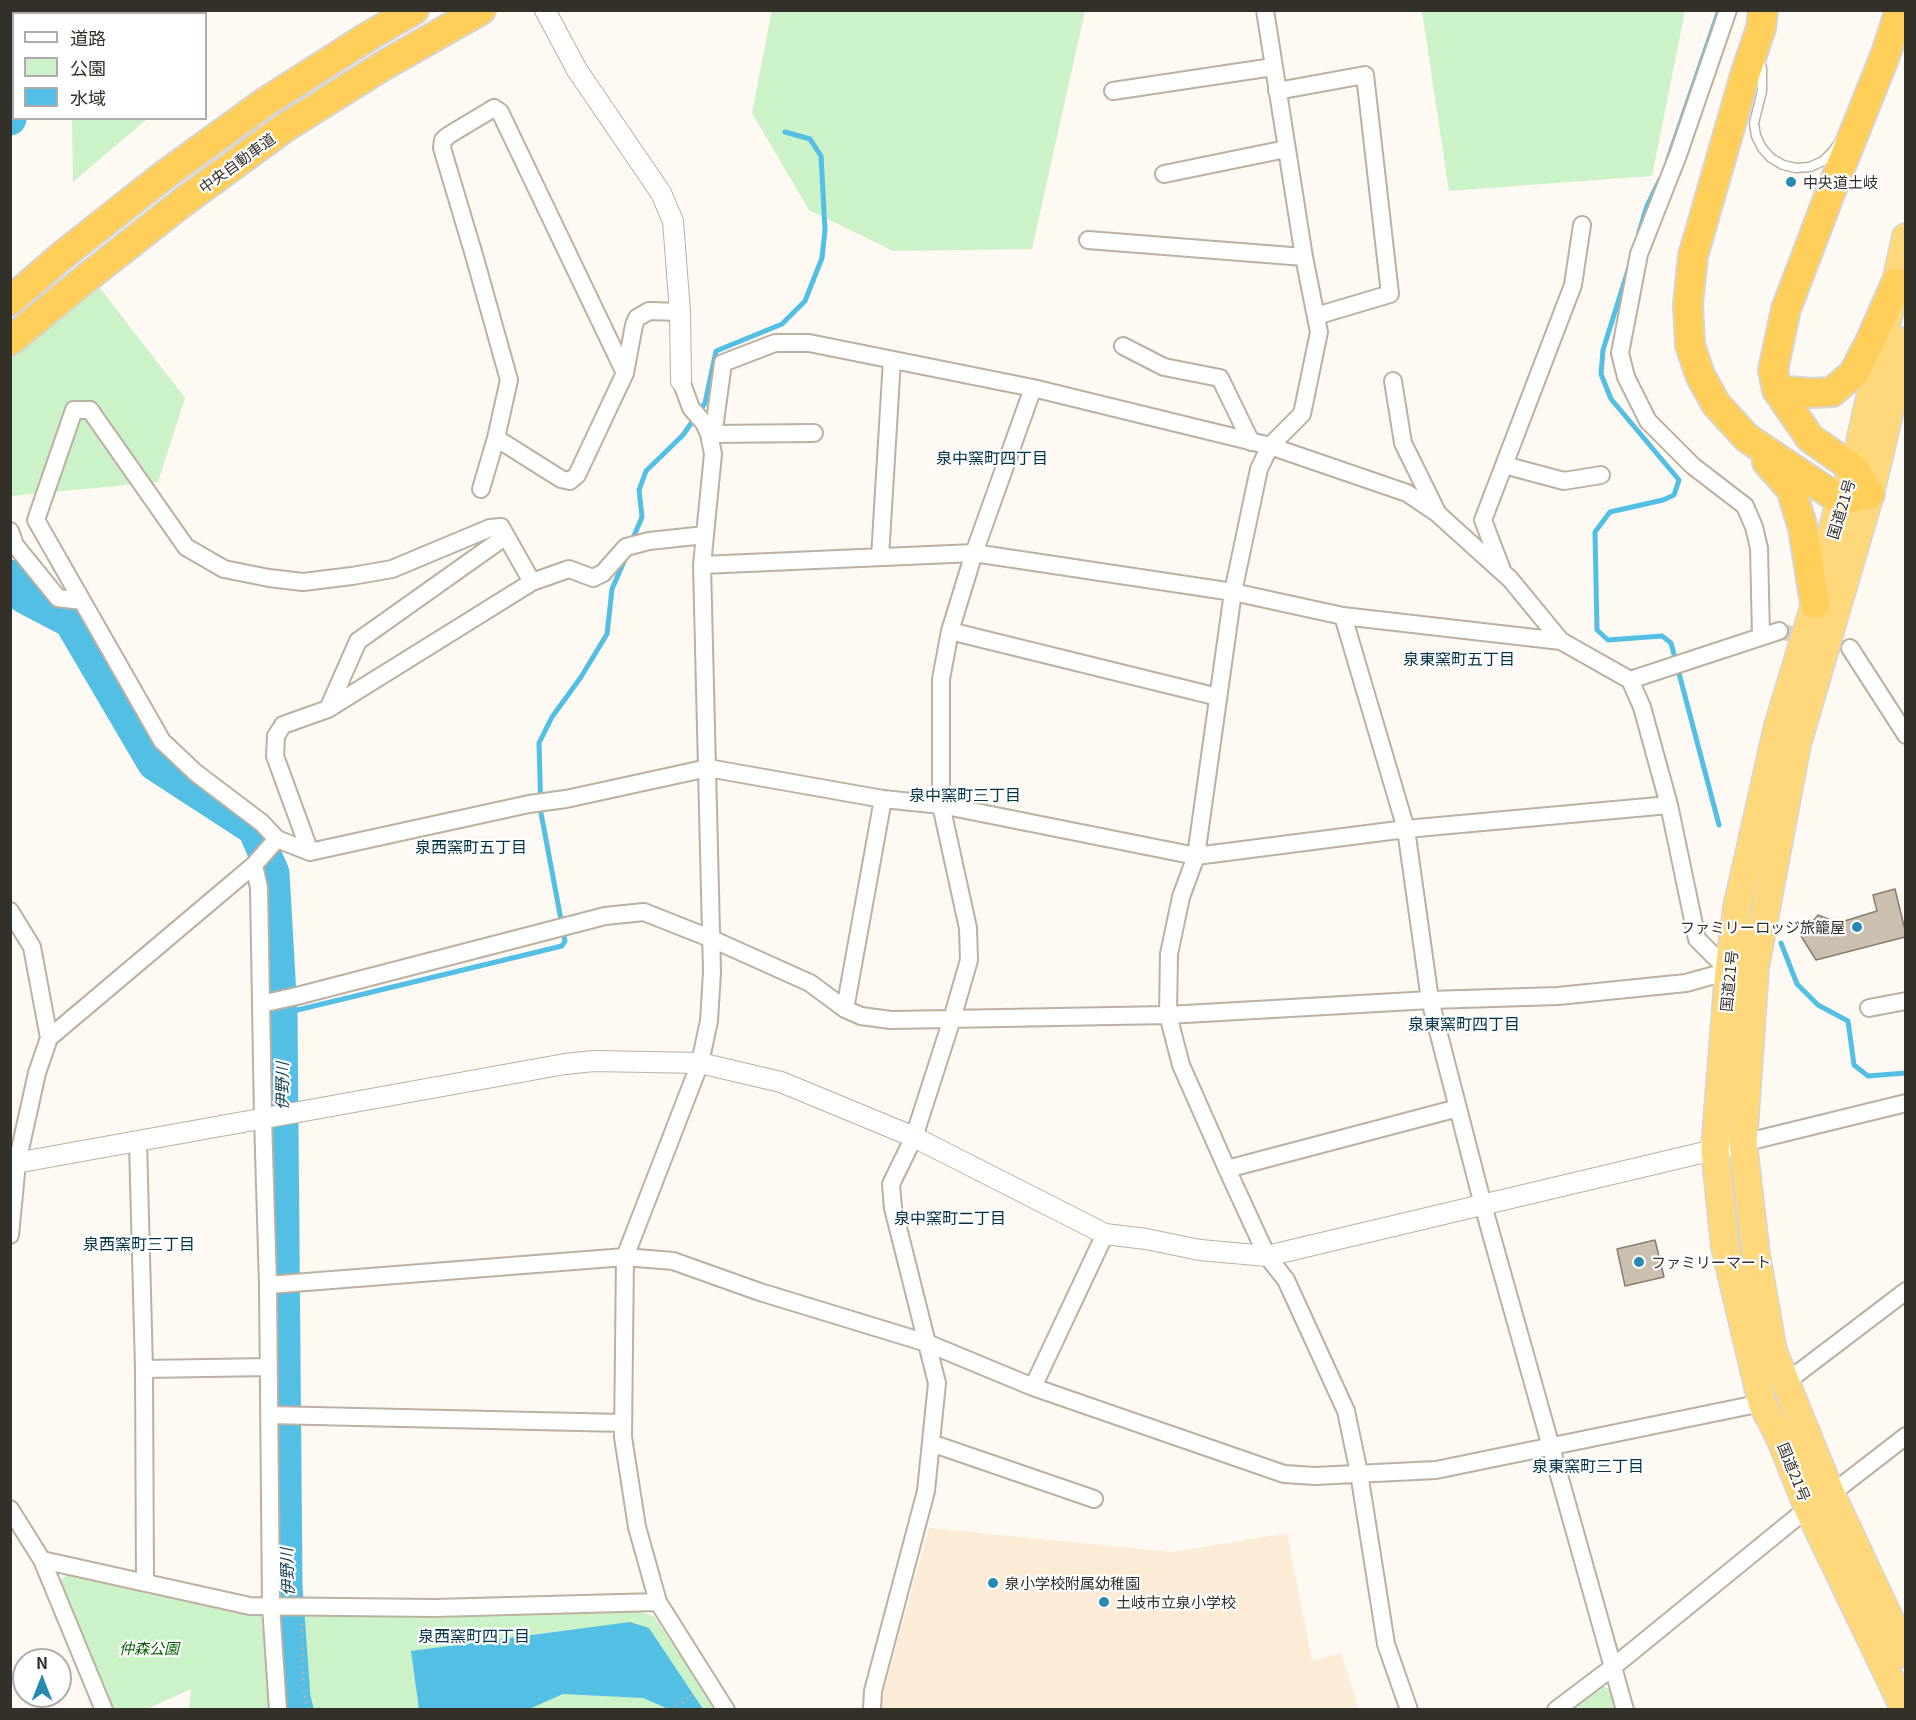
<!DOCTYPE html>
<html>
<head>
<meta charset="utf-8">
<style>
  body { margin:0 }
  #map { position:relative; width:1916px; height:1720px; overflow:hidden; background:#fef9f2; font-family:Georgia,"Noto Sans JP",serif }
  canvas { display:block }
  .frame { position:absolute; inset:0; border:12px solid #332f29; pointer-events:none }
  .legend { position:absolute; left:12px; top:12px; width:195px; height:108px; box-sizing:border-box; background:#fff; border:2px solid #adaca9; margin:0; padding:8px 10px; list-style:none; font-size:18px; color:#332f29 }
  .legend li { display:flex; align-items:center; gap:12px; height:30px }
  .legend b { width:30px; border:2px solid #adaca9 }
  .north { position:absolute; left:12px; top:1648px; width:60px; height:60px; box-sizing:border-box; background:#fff; border:2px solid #adaca9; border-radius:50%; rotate:0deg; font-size:16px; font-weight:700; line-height:24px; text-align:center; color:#332f29 }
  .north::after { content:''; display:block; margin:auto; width:21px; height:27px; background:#278ab4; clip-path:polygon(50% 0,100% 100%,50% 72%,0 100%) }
</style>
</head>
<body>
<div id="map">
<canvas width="1916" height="1720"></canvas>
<div class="frame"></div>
<ul class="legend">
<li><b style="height:8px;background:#fff"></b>道路</li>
<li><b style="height:16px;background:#ccf2c8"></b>公園</li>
<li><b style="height:16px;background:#54bfe4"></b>水域</li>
</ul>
<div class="north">N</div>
</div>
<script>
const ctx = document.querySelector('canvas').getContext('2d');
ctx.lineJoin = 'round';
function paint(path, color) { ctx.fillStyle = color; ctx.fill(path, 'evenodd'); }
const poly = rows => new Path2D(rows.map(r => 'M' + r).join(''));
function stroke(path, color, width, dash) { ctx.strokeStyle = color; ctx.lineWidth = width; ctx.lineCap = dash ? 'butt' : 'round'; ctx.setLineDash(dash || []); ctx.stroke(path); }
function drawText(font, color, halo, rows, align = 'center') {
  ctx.font = font + ' Georgia,"Noto Sans JP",serif'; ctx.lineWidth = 4.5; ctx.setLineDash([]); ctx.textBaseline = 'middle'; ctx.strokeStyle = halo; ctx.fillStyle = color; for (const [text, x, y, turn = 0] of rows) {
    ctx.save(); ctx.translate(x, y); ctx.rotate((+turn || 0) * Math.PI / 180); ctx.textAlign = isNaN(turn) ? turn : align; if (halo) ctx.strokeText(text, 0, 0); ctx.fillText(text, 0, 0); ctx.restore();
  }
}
paint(poly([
  [929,1528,1172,1552,1287,1533,1312,1661,1341,1653,1359,1709,883,1709,882,1697]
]), '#fdecd5');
paint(poly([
  [772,10,1085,11,1032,249,893,251,809,210,752,113],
  [189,11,190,13,70,14,70,11],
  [1422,11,1685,11,1652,176,1449,191],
  [72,118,147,118,147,119,73,182],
  [100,288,185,398,158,482,11,496,11,355],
  [69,1573,254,1614,628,1609,654,1616,716,1709,189,1709,191,1689,147,1709,114,1709,57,1583],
  [1602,1686,1614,1691,1618,1710,1572,1710]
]), '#ccf2c8');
paint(poly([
  [630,1622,649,1628,703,1709,666,1709,664,1707,643,1698,563,1694,529,1709,419,1709,411,1651]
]), '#54bfe4');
stroke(poly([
  [1668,159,1719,10],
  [1639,232,1647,206,1660,179],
  [1630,264,1603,350,1601,374,1611,399,1679,480,1674,495,1663,500,1610,512,1595,532,1597,630,1608,640,1662,636,1671,643,1719,825],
  [631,543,642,517,639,490,646,471,683,435,705,403,716,351,782,324,805,301,822,258,825,230,821,156,810,139,785,132],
  [1781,943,1797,984,1818,1005,1848,1021,1854,1065,1868,1076,1906,1073],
  [281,1014,562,946,565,941,541,813,539,743,552,717,581,677,607,634,612,589,626,557]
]), '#54bfe4', 5);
stroke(poly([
  [10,100,10,119],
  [11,576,24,597,70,621,154,764,254,829,273,873,281,1014,286,1586,294,1698,297,1710]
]), '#54bfe4', 33);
const building = poly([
  [1895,889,1905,930,1905,937,1816,960,1801,936,1818,915,1838,923,1877,911,1873,895,1895,889],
  [1655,1240,1664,1277,1625,1286,1617,1249,1655,1240]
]);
paint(building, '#cbc0b0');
stroke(building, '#887d6e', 1.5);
stroke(poly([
  [1779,631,1850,648]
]), '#d5d1ca', 16, [16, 8]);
const service = poly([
  [1760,62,1762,68,1762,91,1754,123,1756,136,1762,148,1771,158,1783,165,1796,168,1810,167,1823,161,1833,151,1837,145]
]);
const minor = poly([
  [1265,10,1304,257,1319,332,1302,414,1270,446,1259,469,1233,592,1196,856,1181,897,1169,954,1168,1015,1181,1065,1227,1169,1267,1256,1286,1280,1346,1411,1359,1473,1386,1644,1409,1710],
  [1728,10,1678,155,1639,254,1620,353,1626,377,1648,421,1693,466,1745,506,1754,527,1759,548,1761,636],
  [1113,91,1273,67],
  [1277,91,1365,75,1390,294,1316,316],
  [1164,174,1286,149],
  [1088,240,1304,257],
  [1123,346,1164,367,1220,378,1251,442],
  [681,381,691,408,704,423,709,434,713,454,702,565,712,972,709,1021,700,1063,625,1257,623,1437,637,1527,658,1602,726,1710],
  [1393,381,1403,443,1437,512],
  [709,434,715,422,723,363,775,343,809,343,1033,388,1270,446,1407,493,1438,514,1510,579,1561,641],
  [709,434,814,433],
  [496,438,561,479,570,481,577,475,625,373,634,325,637,318,649,311,680,312],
  [1504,465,1564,481,1601,475],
  [481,489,496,438,509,380,474,255,442,148,443,140,449,135,494,108,500,112,625,373],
  [10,531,15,545,58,598,82,601],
  [880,557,892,360],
  [1502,570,1483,520,1573,285,1582,225],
  [532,582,501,527,490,528,392,569,352,576,303,582,269,578,224,569,186,547,90,410,74,410,36,520,162,741,196,773,262,823,277,839,310,852,529,804,566,799,708,768,883,799,941,805,1196,856,1406,829,1669,805],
  [1343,616,1406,829,1430,1000,1483,1205,1625,1710],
  [950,631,1218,697],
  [1850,648,1906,735],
  [1630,680,1779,631],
  [328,709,358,641,506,536],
  [310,852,275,756,276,736,283,725,328,709,532,582,569,569,593,578,603,573,626,547,649,541,705,535],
  [254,865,259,888,263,1118,268,1285,271,1606,278,1710],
  [10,911,32,947,49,1038,37,1073,17,1163,10,1235],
  [261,1004,297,996,605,916,644,912,712,939,810,983,845,1009,861,1016,891,1020,1168,1015,1430,1000,1558,996,1686,983,1729,971,1697,939,1669,805,1642,707,1630,680,1561,641,1343,616,1233,592,974,553,702,565],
  [1869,1008,1906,1001],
  [845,1009,883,799],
  [49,1038,254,865,277,839],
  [138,1142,144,1369,145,1583],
  [1743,1143,1906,1103],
  [1227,1169,1458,1108],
  [268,1285,625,1257,673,1261,760,1292,927,1343,1033,1387,1284,1474,1315,1476,1436,1470,1762,1403],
  [144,1369,269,1367],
  [1785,1383,1906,1291],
  [1033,1387,1105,1234],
  [270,1415,623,1423],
  [931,1443,1094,1499],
  [10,1509,42,1560,104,1710],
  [42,1560,250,1606,435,1608,658,1602],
  [872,1710,873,1691,926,1491,937,1383,893,1208,891,1184,914,1137,952,1019,969,960,968,928,941,805,941,679,950,631,974,553,1033,388],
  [1556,1710,1613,1667,1808,1508,1831,1494,1906,1436]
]);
const tertiary = poly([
  [545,10,577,70,661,193,673,221,680,312,681,381],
  [10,1164,565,1064,594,1061,700,1063,781,1082,914,1137,1105,1234,1146,1239,1200,1250,1267,1256,1743,1143]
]);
const trunk = poly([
  [1906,341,1870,494,1797,744,1755,967,1743,1143,1756,1255,1773,1351,1831,1494,1906,1654],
  [1905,1710,1808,1508,1781,1440,1762,1403,1725,1247,1715,1150,1729,971,1737,908,1778,726,1815,604,1840,500,1854,469,1906,237]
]);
const motorway = poly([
  [1763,10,1761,28,1745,75,1693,256,1688,304,1690,345,1700,375,1716,404,1747,438,1840,500,1870,494,1854,469,1810,438,1777,390,1773,370,1786,309,1831,191,1885,56,1900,10],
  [10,301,63,255,162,177,264,103,369,36,414,10],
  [10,341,84,280,183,202,284,128,386,64,481,10],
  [1777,390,1812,393,1832,392,1853,374,1870,342,1896,283],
  [1767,462,1791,489,1803,528,1815,604]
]);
stroke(service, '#bcb0a1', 11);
stroke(minor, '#bcb0a1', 20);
stroke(tertiary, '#bcb0a1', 22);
stroke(trunk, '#d6d5d4', 30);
stroke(motorway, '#d6d5d4', 32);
stroke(poly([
  [302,1624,303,1686,308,1710],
  [672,1710,696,1692]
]), '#b7b2ac', 3, [1.5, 4.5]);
stroke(service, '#fff', 8);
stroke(minor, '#fff', 16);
stroke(tertiary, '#fff', 20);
stroke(trunk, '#ffd87b', 27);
stroke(motorway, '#ffcf5a', 28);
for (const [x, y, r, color] of [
  [1791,182,6,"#278ab4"],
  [1857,927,6,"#278ab4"],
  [1639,1262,6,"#278ab4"],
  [993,1583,6,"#278ab4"],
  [1104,1602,6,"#278ab4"]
]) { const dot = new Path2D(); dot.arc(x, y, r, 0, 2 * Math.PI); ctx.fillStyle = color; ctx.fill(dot); stroke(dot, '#fff', 2); }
drawText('15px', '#332f29', '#fff', [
  ["中央自動車道",237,163,-36],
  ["国道21号",1841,509,-73],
  ["国道21号",1729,981,-84],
  ["国道21号",1794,1472,68]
]);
drawText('15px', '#332f29', '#fff', [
  ["中央道土岐",1803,182],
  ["ファミリーロッジ旅籠屋",1845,927,"right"],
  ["ファミリーマート",1651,1262],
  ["泉小学校附属幼稚園",1005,1583],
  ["土岐市立泉小学校",1116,1602]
], 'left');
drawText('italic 15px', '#056106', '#fff', [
  ["仲森公園",149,1648]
]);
drawText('16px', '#013246', '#fff', [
  ["泉中窯町四丁目",992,458],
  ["泉東窯町五丁目",1459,659],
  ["泉中窯町三丁目",965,795],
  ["泉西窯町五丁目",471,847],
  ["泉東窯町四丁目",1464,1024],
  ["泉中窯町二丁目",950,1218],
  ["泉西窯町三丁目",139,1244],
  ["泉東窯町三丁目",1588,1466],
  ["泉西窯町四丁目",474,1636]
]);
drawText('italic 16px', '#134252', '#fff', [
  ["伊野川",282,1086,-90],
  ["伊野川",287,1572,-92]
]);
</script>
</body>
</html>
